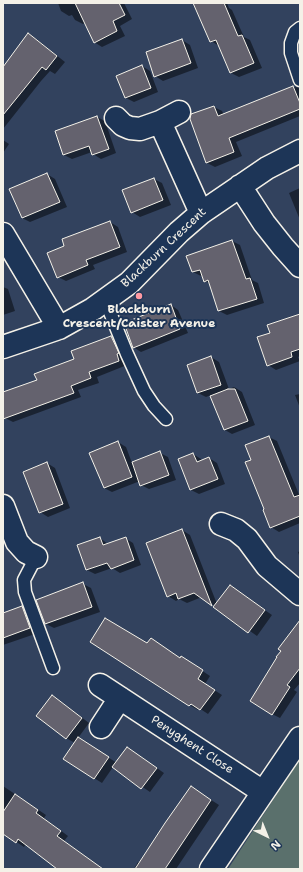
<!DOCTYPE html>
<html>
<head>
<meta charset="utf-8">
<style>
  body { margin:0 }
  #map { position:relative; width:303px; height:872px; overflow:hidden; background:#32425e; font-family:"Shantell Sans",sans-serif }
  canvas { display:block }
  .frame { position:absolute; inset:0; border:4px solid #f4f1e8; pointer-events:none }
  .north { position:absolute; left:247px; top:816px; width:40px; height:40px; -webkit-text-stroke:3px #1d3557; paint-order:stroke; rotate:137deg; font-size:11px; font-weight:700; line-height:16px; text-align:center; color:#f4f1e8 }
  .north::after { content:''; display:block; margin:auto; width:14px; height:18px; background:#f4f1e8; clip-path:polygon(50% 0,100% 100%,50% 72%,0 100%) }
</style>
</head>
<body>
<div id="map">
<canvas width="303" height="872"></canvas>
<div class="frame"></div>
<div class="north">N</div>
</div>
<script>
const ctx = document.querySelector('canvas').getContext('2d');
ctx.lineJoin = 'round';
function paint(path, color) { ctx.fillStyle = color; ctx.fill(path, 'evenodd'); }
const poly = rows => new Path2D(rows.map(r => 'M' + r).join(''));
function stroke(path, color, width, dash) { ctx.strokeStyle = color; ctx.lineWidth = width; ctx.lineCap = dash ? 'butt' : 'round'; ctx.setLineDash(dash || []); ctx.stroke(path); }
function drawText(font, color, halo, rows, align = 'center') {
  ctx.font = font + ' "Shantell Sans",sans-serif'; ctx.lineWidth = 4; ctx.setLineDash([]); ctx.textBaseline = 'middle'; ctx.strokeStyle = halo; ctx.fillStyle = color; for (const [text, x, y, turn = 0] of rows) {
    ctx.save(); ctx.translate(x, y); ctx.rotate((+turn || 0) * Math.PI / 180); ctx.textAlign = isNaN(turn) ? turn : align; if (halo) ctx.strokeText(text, 0, 0); ctx.fillText(text, 0, 0); ctx.restore();
  }
}
paint(poly([
  [300,760,300,869,228,869,290,774]
]), '#5a706c');
paint(poly([
  [58,3,124,3,132,19,120,26,125,36,102,47,94,42,85,23,83,24,75,20,72,15,69,16,61,11],
  [194,3,227,3,229,8,232,10,244,37,250,40,262,68,239,77,231,73,219,46,211,41],
  [29,35,36,39,65,62,55,74,50,71,41,81,3,129,3,69],
  [182,40,190,45,198,68,163,81,155,76],
  [142,66,150,71,158,92,134,102,126,98],
  [295,87,300,88,300,116,236,142,242,156,215,167,207,163,191,119,214,107,222,111,224,115],
  [97,117,105,121,116,153,101,159,93,154,92,152,72,159,64,155,56,131],
  [3,140,9,144,3,153],
  [47,174,55,179,67,207,30,222,22,218],
  [154,179,162,183,171,205,140,217,132,212],
  [300,188,300,220,289,193],
  [110,222,118,227,127,252,93,265,95,269,66,281,58,277,66,246],
  [232,241,240,245,252,280,258,283,264,303,227,315,219,311,211,284,205,281,203,276,201,276,193,272],
  [3,287,8,289,15,311,3,315],
  [171,305,178,310,188,333,141,352,133,347],
  [300,315,300,356,298,357,300,361,276,370,268,365,271,334],
  [111,337,119,341,127,365,97,377,99,383,78,390,81,397,13,422,5,418,3,412,3,393,38,380],
  [211,357,219,362,229,389,234,387,242,392,255,425,232,434,225,430,211,395,206,397,198,393],
  [300,394,300,408,295,395],
  [269,437,277,441,300,497,300,523,279,532,271,527,252,460,246,446],
  [118,442,126,447,132,463,160,453,168,457,176,480,149,489,141,485,140,481,112,492,104,488],
  [193,454,201,459,202,461,209,458,217,463,225,484,199,494,191,490],
  [47,463,55,468,70,508,48,517,40,512],
  [182,530,190,535,217,604,230,586,272,615,257,636,202,597,187,603,179,599,176,601,168,596],
  [100,538,108,544,125,538,133,543,141,565,120,573,112,568,95,574,87,570],
  [300,551,300,558,298,552],
  [83,584,91,588,100,612,54,628,46,624],
  [22,607,30,612,38,633,3,645,3,614],
  [300,630,300,683,294,690,297,692,280,718,272,714],
  [147,645,189,662,210,676,205,684,222,695,208,714,199,708,198,710,191,706,194,701],
  [60,701,89,723,78,738,117,763,128,748,164,773,150,792,113,767,102,783,94,778,75,743,66,738],
  [3,786,46,815,44,818,68,836,64,841,103,869,61,869,26,844,24,847,3,833],
  [191,787,219,805,176,869,134,869,138,862,140,863]
]), '#0007');
const building = poly([
  [75,3,119,3,125,15,113,21,117,31,94,43,75,3],
  [193,3,224,3,238,36,242,35,254,63,230,73,216,40,210,42,193,3],
  [28,33,57,56,46,70,42,67,3,115,3,67,28,33],
  [182,39,191,63,154,77,146,52,182,39],
  [142,65,151,88,125,98,116,76,142,65],
  [293,86,300,103,300,109,229,138,234,152,206,163,190,119,191,114,214,106,218,116,293,86],
  [97,116,109,149,92,155,89,146,63,155,55,131,97,116],
  [47,173,60,202,22,218,9,189,47,173],
  [154,178,163,200,131,213,122,190,154,178],
  [110,221,120,247,86,260,88,265,57,278,47,253,64,246,62,239,110,221],
  [232,240,246,279,250,278,257,299,218,311,208,280,204,282,200,270,192,272,186,256,232,240],
  [171,304,180,329,133,348,124,323,171,304],
  [300,314,300,349,291,352,292,357,267,366,257,337,270,333,267,325,300,314],
  [111,336,119,353,117,354,119,361,89,372,91,378,71,386,74,393,3,419,3,392,37,380,34,374,74,359,71,351,111,336],
  [211,356,221,385,197,393,187,365,211,356],
  [228,389,235,389,248,421,224,430,210,396,228,389],
  [269,436,294,497,300,495,300,516,270,528,263,510,264,509,245,462,251,460,245,445,269,436],
  [118,441,132,477,104,488,89,453,118,441],
  [160,451,169,475,140,486,132,462,160,451],
  [193,453,197,462,209,457,218,479,190,490,178,459,193,453],
  [47,462,63,504,39,513,23,472,47,462],
  [182,529,212,606,194,593,178,599,176,593,167,597,146,543,182,529],
  [100,537,103,545,126,537,134,560,111,569,107,563,86,570,77,545,100,537],
  [83,582,92,607,45,624,36,600,83,582],
  [230,585,265,610,248,633,213,607,230,585],
  [22,606,30,628,3,638,3,613,22,606],
  [105,618,147,643,151,638,180,658,181,656,203,670,198,679,215,690,200,710,191,704,189,706,90,642,105,618],
  [300,620,300,668,287,685,290,687,272,715,250,701,277,657,276,657,281,651,278,649,300,620],
  [52,695,82,718,66,739,36,716,52,695],
  [78,737,109,757,94,779,63,759,78,737],
  [127,747,157,768,141,789,112,767,127,747],
  [191,786,211,800,165,869,135,869,165,823,191,786],
  [15,794,38,810,36,813,61,831,57,836,103,869,57,869,18,839,16,843,3,834,3,812,15,794]
]);
paint(building, '#64626e');
stroke(building, '#f4f1e8', 1);
const lane = poly([
  [300,28,295,32,291,43,291,53,300,80],
  [105,300,127,354,144,391,154,406,166,419],
  [36,557,24,580,25,592,53,668]
]);
const street = poly([
  [116,118,123,125,130,128,140,129,160,122,179,112],
  [160,122,201,213],
  [240,186,264,223,283,247,300,266],
  [3,234,59,328],
  [3,347,59,328,93,309,129,283,179,232,201,213,267,168,300,151],
  [3,506,17,542,26,552,36,557],
  [221,524,236,530,247,539,267,566,300,594],
  [100,685,263,792],
  [101,727,120,698],
  [211,869,300,738]
]);
stroke(lane, '#f4f1e8', 15);
stroke(street, '#f4f1e8', 25);
stroke(lane, '#1d3557', 12);
stroke(street, '#1d3557', 22);
for (const [x, y, r, color] of [
  [139,296,4,"#ff9aa2"]
]) { const dot = new Path2D(); dot.arc(x, y, r, 0, 2 * Math.PI); ctx.fillStyle = color; ctx.fill(dot); stroke(dot, '#1d3557', 1.5); }
drawText('12px', '#f4f1e8', '#1d3557', [
  ["Blackburn Crescent",164,248,-43],
  ["Penyghent Close",192,745,33]
]);
drawText('bold 12px', '#f4f1e8', '#1d3557', [
  ["Blackburn",139,310],
  ["Crescent/Caister Avenue",139,324]
]);
</script>
</body>
</html>
